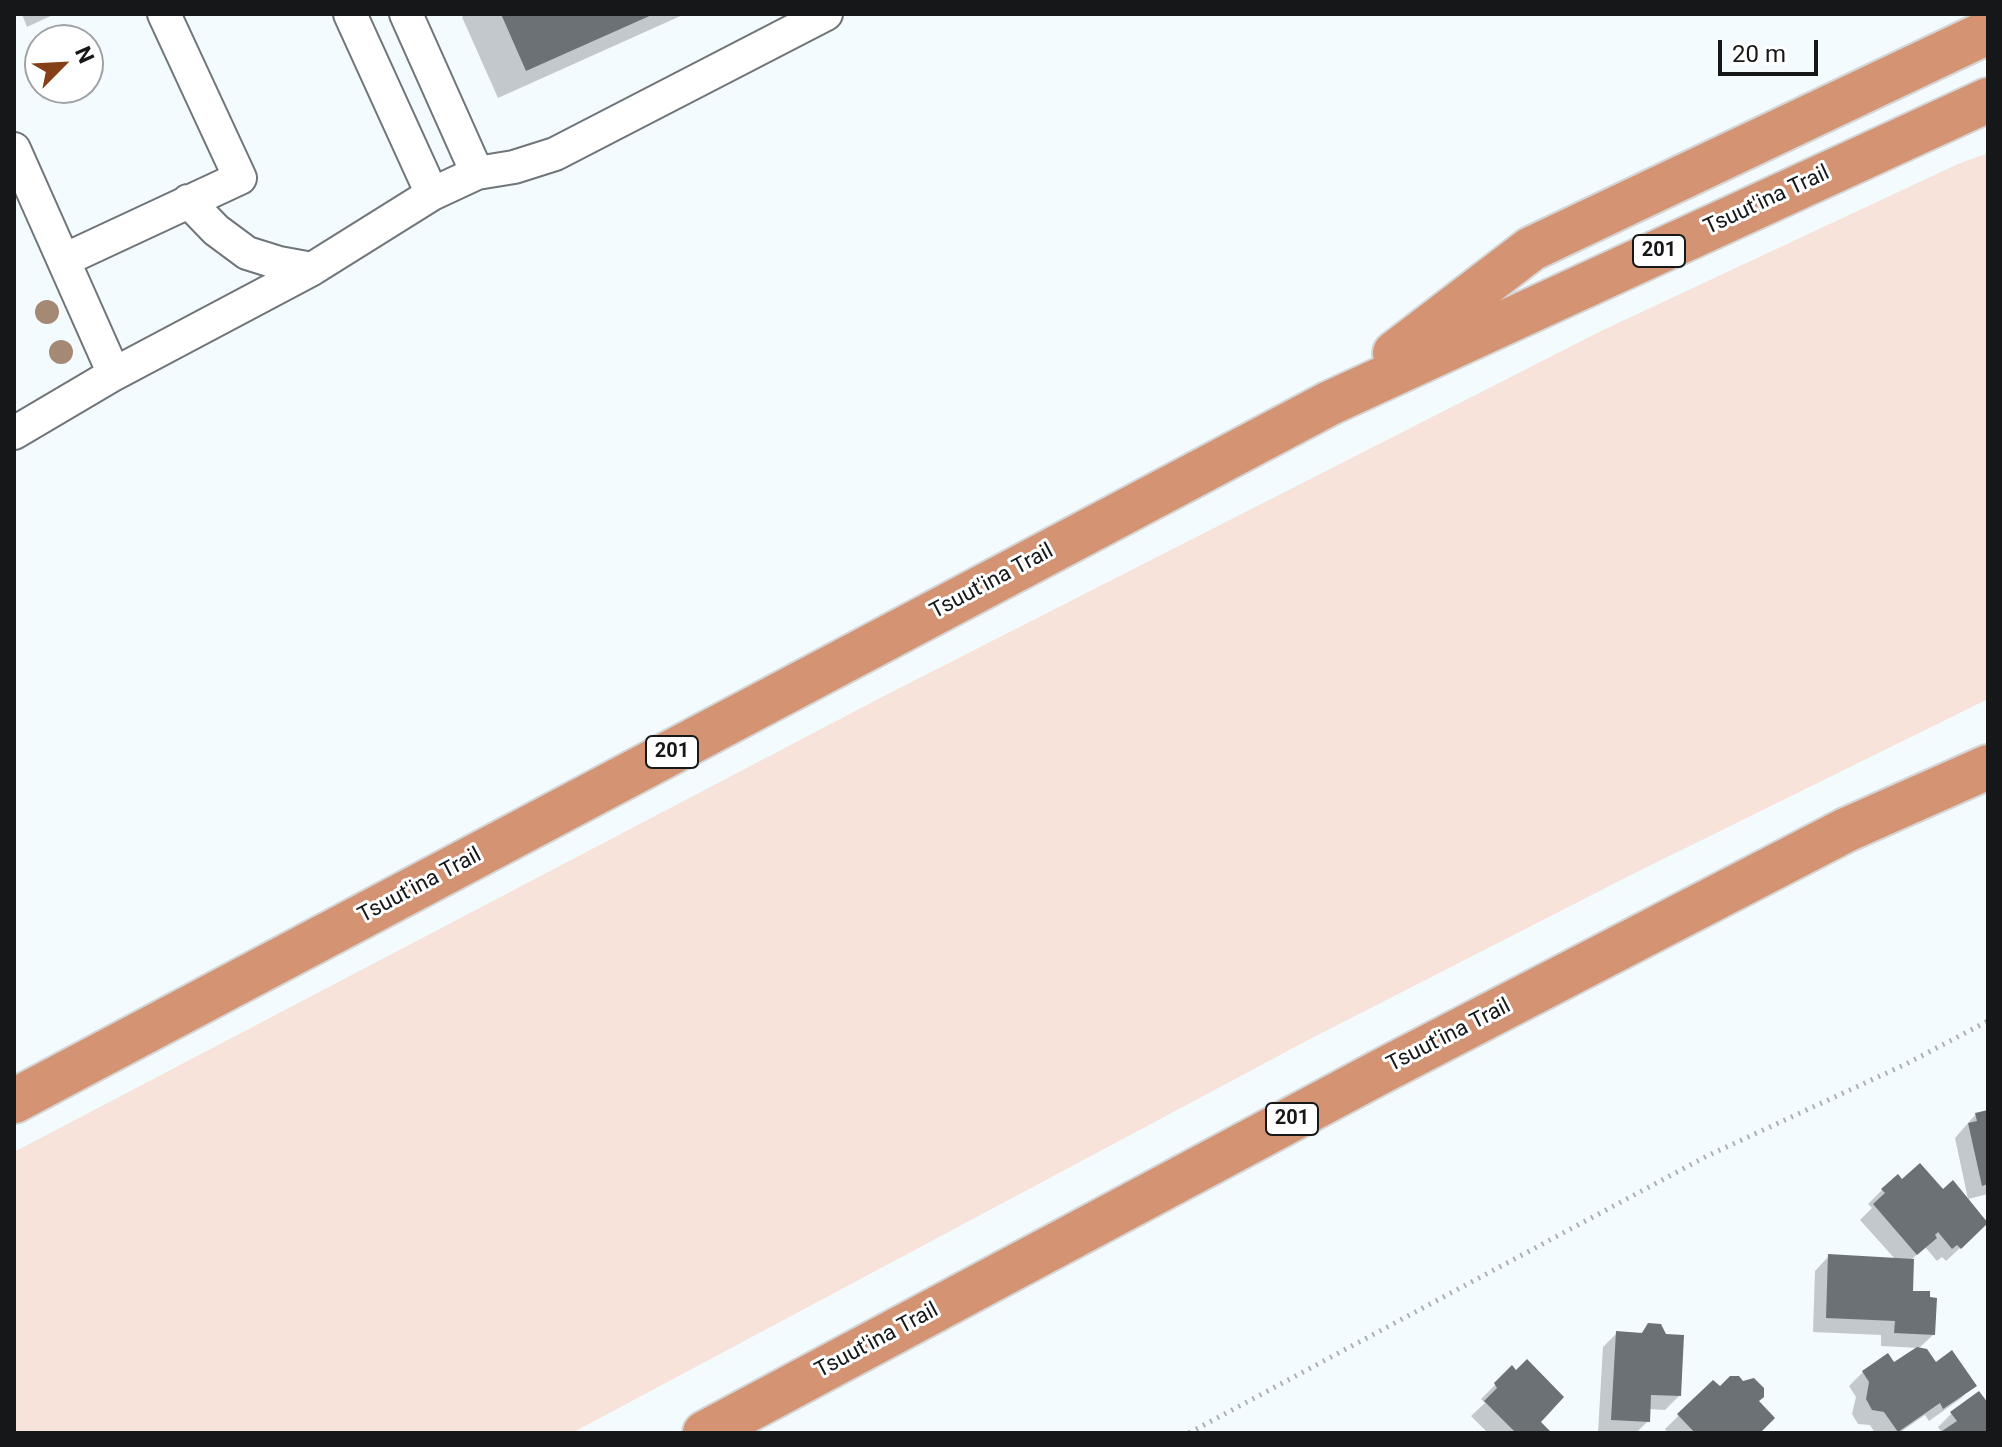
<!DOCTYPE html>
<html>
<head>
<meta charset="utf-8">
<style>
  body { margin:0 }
  #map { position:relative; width:2002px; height:1447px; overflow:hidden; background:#f3fbfe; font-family:Roboto,sans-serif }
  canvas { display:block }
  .frame { position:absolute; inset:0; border:16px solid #151719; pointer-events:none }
  .north { position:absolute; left:24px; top:24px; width:80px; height:80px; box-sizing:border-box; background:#fff; border:2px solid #a1a2a3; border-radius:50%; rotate:66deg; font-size:22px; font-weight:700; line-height:32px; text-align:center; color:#151719 }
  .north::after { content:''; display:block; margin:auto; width:28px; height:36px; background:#854017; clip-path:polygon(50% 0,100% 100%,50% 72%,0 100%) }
  .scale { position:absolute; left:1718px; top:40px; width:100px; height:36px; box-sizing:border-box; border:4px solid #151719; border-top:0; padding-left:10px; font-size:24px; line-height:28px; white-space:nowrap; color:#151719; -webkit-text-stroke:6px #fff; paint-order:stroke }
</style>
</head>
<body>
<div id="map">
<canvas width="2002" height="1447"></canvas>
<div class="frame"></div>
<div class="north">N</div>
<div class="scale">20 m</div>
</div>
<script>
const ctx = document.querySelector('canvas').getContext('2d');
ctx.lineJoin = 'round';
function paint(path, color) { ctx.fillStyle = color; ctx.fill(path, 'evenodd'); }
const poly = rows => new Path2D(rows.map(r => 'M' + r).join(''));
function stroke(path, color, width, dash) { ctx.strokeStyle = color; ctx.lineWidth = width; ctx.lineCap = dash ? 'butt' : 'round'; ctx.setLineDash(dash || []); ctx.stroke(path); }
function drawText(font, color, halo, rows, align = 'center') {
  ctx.font = font + ' Roboto,sans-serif'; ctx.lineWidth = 6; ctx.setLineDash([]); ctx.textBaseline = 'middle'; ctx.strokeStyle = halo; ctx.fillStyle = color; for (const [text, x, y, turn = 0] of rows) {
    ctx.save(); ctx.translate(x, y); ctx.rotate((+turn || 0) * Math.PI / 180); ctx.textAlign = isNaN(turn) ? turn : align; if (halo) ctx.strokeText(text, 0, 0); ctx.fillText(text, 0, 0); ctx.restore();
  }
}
paint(poly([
  [1988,153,1988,699,1633,874,1310,1039,572,1433,14,1433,14,1152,882,697,1601,331,1958,164]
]), '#f7e3d9');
paint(poly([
  [22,14,55,14,27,27],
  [465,14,685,14,498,98,462,17],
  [1988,1112,1988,1194,1968,1199,1955,1138,1976,1114],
  [1901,1181,1943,1191,1986,1224,1946,1261,1942,1257,1937,1261,1925,1247,1912,1259,1911,1293,1934,1334,1919,1348,1881,1346,1881,1335,1813,1332,1815,1271,1829,1256,1896,1260,1860,1220,1872,1208,1868,1204,1882,1190],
  [1649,1325,1679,1396,1665,1410,1648,1409,1648,1421,1636,1433,1598,1433,1603,1347,1617,1333,1639,1335],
  [1893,1365,1935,1365,1974,1385,1960,1399,1929,1421,1925,1415,1899,1433,1875,1433,1870,1425,1858,1424,1852,1414,1856,1397,1849,1386,1863,1372],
  [1512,1368,1538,1422,1549,1433,1488,1433,1471,1416,1485,1403,1481,1399],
  [1713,1382,1720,1389,1756,1402,1758,1433,1668,1433,1665,1429],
  [1988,1406,1988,1433,1942,1433,1938,1427,1952,1413]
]), '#0003');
paint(poly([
  [501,14,654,14,526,71],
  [1988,1110,1988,1184,1982,1186,1968,1123,1977,1121,1975,1113],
  [1920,1163,1943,1189,1953,1180,1988,1223,1961,1249,1957,1245,1952,1249,1938,1232,1935,1235,1937,1238,1917,1255,1873,1204,1885,1193,1881,1189,1898,1174,1902,1179],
  [1828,1254,1914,1259,1913,1291,1930,1291,1930,1297,1937,1298,1935,1335,1894,1333,1895,1321,1826,1318],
  [1648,1323,1661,1324,1666,1334,1684,1335,1681,1396,1651,1395,1650,1422,1611,1420,1616,1331,1642,1333],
  [1917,1347,1927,1349,1936,1362,1952,1350,1977,1386,1943,1409,1940,1403,1898,1432,1884,1412,1872,1410,1866,1399,1869,1382,1862,1371,1888,1353,1894,1362],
  [1527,1359,1564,1397,1541,1422,1552,1433,1516,1433,1484,1401,1497,1388,1494,1383,1512,1365,1516,1370],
  [1730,1376,1739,1376,1743,1381,1754,1378,1764,1388,1764,1397,1759,1401,1775,1418,1760,1433,1695,1433,1677,1414,1713,1380,1720,1386],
  [1979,1391,1988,1403,1988,1433,1939,1433,1957,1421,1950,1412]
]), '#6b7175');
const minor = poly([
  [350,14,432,194],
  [406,14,477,173],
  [14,149,114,374],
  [188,201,216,230,247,253,279,263,312,269],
  [64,260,240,178,164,14],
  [14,433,114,374,312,269,432,194,477,173,514,167,555,154,826,14]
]);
const highway = poly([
  [1395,353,1531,249,1988,32],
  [14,1101,1330,403,1988,100],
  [705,1433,1380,1072,1846,830,1988,767]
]);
stroke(minor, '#6f7579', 36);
stroke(highway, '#d5d5d6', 48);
stroke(poly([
  [1189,1433,1707,1156,1906,1064,1988,1021]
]), '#aab1b3', 5, [2, 6]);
stroke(minor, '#fff', 32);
stroke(highway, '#d49372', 44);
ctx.fillStyle = '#a48974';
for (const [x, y] of [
  [47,312],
  [61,352]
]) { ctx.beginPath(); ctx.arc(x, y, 12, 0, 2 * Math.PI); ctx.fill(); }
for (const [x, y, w] of [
  [1659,251,52],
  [672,752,52],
  [1292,1119,52]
]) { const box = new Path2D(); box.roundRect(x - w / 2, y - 16, w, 32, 6); ctx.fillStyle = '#fff'; ctx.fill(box); stroke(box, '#151719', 2); }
drawText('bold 20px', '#151719', null, [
  ["201",1659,251],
  ["201",672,752],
  ["201",1292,1119]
]);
drawText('22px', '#151719', '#fff', [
  ["Tsuut'ina Trail",1767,201,-25],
  ["Tsuut'ina Trail",992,582,-28],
  ["Tsuut'ina Trail",420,886,-28],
  ["Tsuut'ina Trail",1449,1036,-27],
  ["Tsuut'ina Trail",877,1341,-28]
]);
</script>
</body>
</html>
